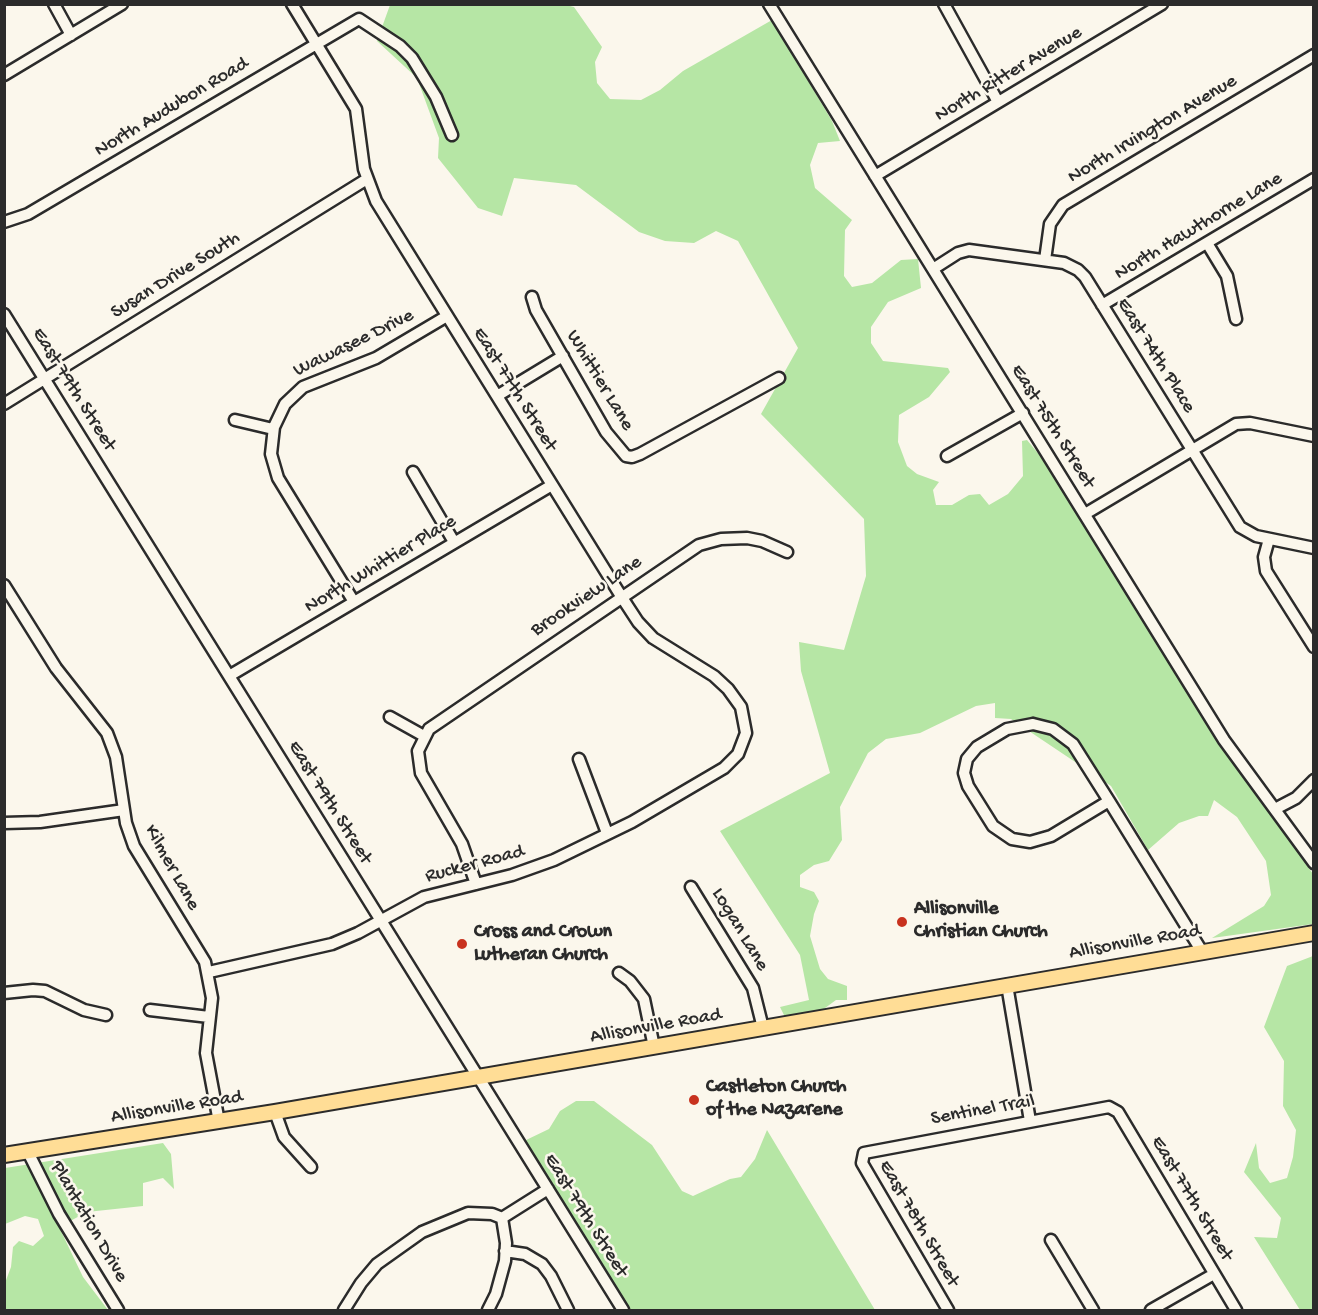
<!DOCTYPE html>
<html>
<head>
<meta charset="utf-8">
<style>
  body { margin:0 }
  #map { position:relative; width:1318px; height:1315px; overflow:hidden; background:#fbf7ec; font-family:"Gochi Hand",sans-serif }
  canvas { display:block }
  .frame { position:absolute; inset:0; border:6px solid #2b2b2b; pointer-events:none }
</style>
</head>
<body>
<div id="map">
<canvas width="1318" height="1315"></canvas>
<div class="frame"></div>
</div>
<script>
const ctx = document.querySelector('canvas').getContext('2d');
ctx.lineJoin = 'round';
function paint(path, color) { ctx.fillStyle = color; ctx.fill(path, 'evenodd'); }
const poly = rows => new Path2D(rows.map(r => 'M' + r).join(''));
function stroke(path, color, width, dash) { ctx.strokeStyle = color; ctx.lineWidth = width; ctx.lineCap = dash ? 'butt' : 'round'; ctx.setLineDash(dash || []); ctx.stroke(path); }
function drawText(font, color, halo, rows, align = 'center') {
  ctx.font = font + ' "Gochi Hand",sans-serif'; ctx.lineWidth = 5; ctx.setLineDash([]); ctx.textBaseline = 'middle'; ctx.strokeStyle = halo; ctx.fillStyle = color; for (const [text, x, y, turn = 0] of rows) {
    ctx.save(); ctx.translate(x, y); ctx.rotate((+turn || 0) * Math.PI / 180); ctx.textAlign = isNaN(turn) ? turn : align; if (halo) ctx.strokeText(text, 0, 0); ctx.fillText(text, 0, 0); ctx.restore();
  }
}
paint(poly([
  [390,5,566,5,574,7,602,47,595,62,597,83,610,99,641,100,660,90,683,71,772,20,832,121,840,141,818,143,810,165,815,188,852,220,845,230,844,276,852,287,872,283,901,260,918,259,921,288,888,302,871,327,871,343,883,361,948,368,950,372,929,397,899,415,898,442,907,466,917,474,939,482,933,490,936,505,952,505,969,495,980,494,989,505,1008,494,1023,476,1022,441,1027,440,1042,458,1215,734,1313,874,1313,924,1212,938,1264,906,1271,895,1266,861,1237,817,1214,800,1208,816,1199,816,1179,823,1148,850,1111,786,1011,719,995,718,995,703,976,706,920,733,886,739,868,753,840,807,842,840,829,861,814,865,800,875,800,887,814,892,819,901,814,914,810,936,820,969,828,979,847,986,847,1000,836,1000,821,1011,786,1019,780,1007,809,1000,800,955,720,831,830,773,801,671,799,642,844,650,866,576,864,519,761,414,798,348,738,241,716,231,694,243,665,241,639,232,576,185,514,178,502,216,478,208,438,158,439,138,417,78,377,41],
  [1313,956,1314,1310,1300,1310,1254,1237,1277,1238,1281,1218,1244,1172,1256,1143,1259,1168,1270,1183,1287,1178,1293,1157,1296,1130,1283,1106,1284,1061,1264,1027,1287,966],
  [576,1101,594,1101,652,1145,682,1191,693,1196,730,1179,741,1177,755,1159,767,1130,875,1310,627,1310,524,1141,549,1129,560,1111],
  [163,1143,171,1154,174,1189,163,1178,143,1183,143,1206,87,1212,59,1227,83,1277,108,1310,5,1310,5,1283,11,1267,13,1247,19,1241,33,1246,44,1236,38,1219,25,1216,5,1224,5,1168]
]), '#b6e6a5');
const minor = poly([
  [54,4,71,35],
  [769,4,1224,740,1314,863],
  [944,4,998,102],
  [4,75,122,4],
  [875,176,1162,4],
  [4,222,28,214,359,19,400,46,412,58,436,97,452,135],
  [1207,243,1227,276,1236,319],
  [1045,260,1050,224,1063,205,1314,55],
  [933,269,958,253,969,250,1064,263,1078,270,1085,277,1240,527,1256,536,1314,548],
  [532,297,536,310,606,432,626,456,632,457,640,454,779,378],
  [1102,305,1314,179],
  [4,314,623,1310],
  [497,396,563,356],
  [4,404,367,179],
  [235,420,273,429],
  [947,456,1023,413],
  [413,472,454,542],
  [1085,514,1236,424,1250,423,1314,436],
  [1269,539,1264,557,1266,571,1314,647],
  [4,585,56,668,107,733,116,757,126,823,134,846,205,962,212,998,206,1053,219,1122],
  [354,602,278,478,271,454,274,427,285,404,303,387,376,358,447,316],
  [229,676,552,485],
  [390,717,424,736],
  [1033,724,1053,729,1073,744,1109,801,1051,836,1030,842,1012,839,993,826,968,786,964,773,967,759,977,747,1007,729,1033,724],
  [579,759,607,833],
  [1109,801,1201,950],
  [1275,809,1296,798,1314,780],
  [4,823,40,822,124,810],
  [476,884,462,844,421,773,418,751,429,729,699,545,721,539,747,538,762,541,787,552],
  [691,887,753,988,763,1028],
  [209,972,332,944,358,933,424,897,512,875,554,860,632,822,724,768,738,754,746,733,741,707,728,689,714,676,653,638,638,622,621,596,376,201,364,169,356,109,292,4],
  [619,973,630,981,644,999,654,1047],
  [1007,985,1030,1121],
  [4,993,33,990,45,991,84,1010,106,1015],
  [150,1010,209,1017],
  [275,1112,284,1137,311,1167],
  [28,1152,59,1214,118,1310],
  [502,1218,548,1189],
  [1051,1240,1093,1310],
  [505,1251,525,1254,542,1264,551,1276,568,1310],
  [344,1310,361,1283,377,1264,422,1232,468,1213,492,1214,502,1218],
  [488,1310,496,1294,505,1261,506,1243,502,1218],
  [948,1310,862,1163,864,1153,1109,1107,1118,1112,1236,1310],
  [1151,1310,1214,1274]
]);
const major = poly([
  [4,1155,275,1112,1314,933]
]);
stroke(minor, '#2b2b2b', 15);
stroke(major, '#2b2b2b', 18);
stroke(minor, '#fbf7ec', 10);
stroke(major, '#ffdd96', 14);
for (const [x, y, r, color] of [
  [902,922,6,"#c8321e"],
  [462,944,6,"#c8321e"],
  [694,1100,6,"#c8321e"]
]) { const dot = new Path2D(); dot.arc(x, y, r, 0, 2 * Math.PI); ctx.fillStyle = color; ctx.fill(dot); stroke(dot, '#fbf7ec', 2); }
drawText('20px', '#2b2b2b', '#fbf7ec', [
  ["North Ritter Avenue",1009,75,-31],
  ["North Audubon Road",172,108,-31],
  ["North Irvington Avenue",1153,130,-31],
  ["North Hawthorne Lane",1199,227,-31],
  ["Susan Drive South",176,276,-32],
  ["Wawasee Drive",354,344,-26],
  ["East 74th Place",1155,356,58],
  ["Whittier Lane",599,381,59],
  ["East 79th Street",73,390,58],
  ["East 77th Street",514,390,58],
  ["East 75th Street",1052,427,58],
  ["North Whittier Place",381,565,-31],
  ["Brookview Lane",587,597,-34],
  ["East 79th Street",329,803,58],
  ["Rucker Road",475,865,-15],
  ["Kilmer Lane",171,868,61],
  ["Logan Lane",739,930,59],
  ["Allisonville Road",1135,943,-10],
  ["Allisonville Road",656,1027,-10],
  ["Allisonville Road",177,1108,-9],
  ["Sentinel Trail",983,1111,-10],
  ["East 77th Street",1191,1199,59],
  ["East 79th Street",585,1216,58],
  ["Plantation Drive",88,1222,60],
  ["East 78th Street",918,1224,60]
]);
drawText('bold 20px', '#2b2b2b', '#fbf7ec', [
  ["Allisonville",914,910],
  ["Christian Church",914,933],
  ["Cross and Crown",474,933],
  ["Lutheran Church",474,956],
  ["Castleton Church",706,1088],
  ["of the Nazarene",706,1111]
], 'left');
</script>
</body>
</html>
